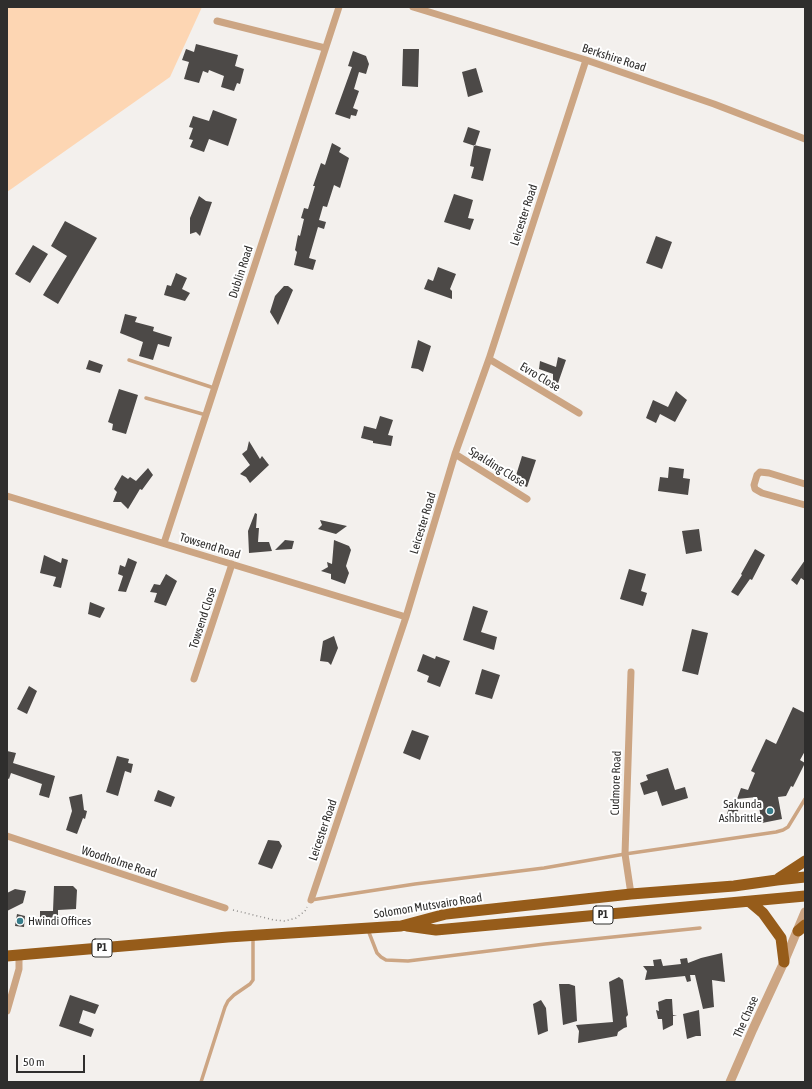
<!DOCTYPE html>
<html>
<head>
<meta charset="utf-8">
<style>
  body { margin:0 }
  #map { position:relative; width:812px; height:1089px; overflow:hidden; background:#f3f0ed; font-family:"Asap Condensed",sans-serif }
  canvas { display:block }
  .frame { position:absolute; inset:0; border:8px solid #2f2e2d; pointer-events:none }
  .scale { position:absolute; left:16px; top:1055px; width:69px; height:18px; box-sizing:border-box; border:2px solid #2f2e2d; border-top:0; padding-left:5px; font-size:12px; line-height:14px; white-space:nowrap; color:#2f2e2d; -webkit-text-stroke:3px #fff; paint-order:stroke }
</style>
</head>
<body>
<div id="map">
<canvas width="812" height="1089"></canvas>
<div class="frame"></div>
<div class="scale">50 m</div>
</div>
<script>
const ctx = document.querySelector('canvas').getContext('2d');
ctx.lineJoin = 'round';
function paint(path, color) { ctx.fillStyle = color; ctx.fill(path, 'evenodd'); }
const poly = rows => new Path2D(rows.map(r => 'M' + r).join(''));
function stroke(path, color, width, dash) { ctx.strokeStyle = color; ctx.lineWidth = width; ctx.lineCap = dash ? 'butt' : 'round'; ctx.setLineDash(dash || []); ctx.stroke(path); }
function drawText(font, color, halo, rows, align = 'center') {
  ctx.font = font + ' "Asap Condensed",sans-serif'; ctx.lineWidth = 4; ctx.setLineDash([]); ctx.textBaseline = 'middle'; ctx.strokeStyle = halo; ctx.fillStyle = color; for (const [text, x, y, turn = 0] of rows) {
    ctx.save(); ctx.translate(x, y); ctx.rotate((+turn || 0) * Math.PI / 180); ctx.textAlign = isNaN(turn) ? turn : align; if (halo) ctx.strokeText(text, 0, 0); ctx.fillText(text, 0, 0); ctx.restore();
  }
}
paint(poly([
  [7,7,202,7,170,77,7,192]
]), '#fdd6b3');
paint(poly([
  [196,44,238,55,235,66,244,69,240,84,237,83,234,91,221,87,224,76,209,70,208,73,203,71,199,83,184,79,189,62,182,60,186,49,194,52],
  [403,49,419,49,418,87,402,86],
  [353,51,366,56,369,64,366,74,359,72,354,89,359,91,353,108,358,110,356,116,351,115,350,119,335,114,352,67,348,66],
  [476,68,483,92,468,97,462,72],
  [213,110,237,119,228,146,209,139,204,152,190,147,193,140,189,139,193,128,189,127,193,116,209,121],
  [468,127,480,131,475,146,463,142],
  [332,143,341,148,339,152,349,158,340,188,334,185,327,207,323,206,319,220,326,222,324,229,318,227,309,258,316,260,313,270,294,265,297,252,295,250,298,235,300,236,304,219,301,218,304,208,308,209,315,186,313,186,321,163,325,165],
  [474,145,491,149,483,181,471,178,474,167,470,166],
  [454,194,473,200,468,218,474,219,470,230,444,222],
  [199,196,206,201,212,202,200,236,196,232,190,234,190,218],
  [65,221,97,238,58,304,43,295,67,256,51,246],
  [656,236,672,242,662,269,646,263],
  [33,245,48,254,30,283,15,274],
  [438,267,456,274,450,289,452,291,452,299,424,289,428,279,433,281],
  [176,273,187,278,182,289,190,293,185,301,164,295,167,285,171,286],
  [284,286,288,286,293,290,278,325,270,312,275,296],
  [125,314,137,317,135,322,154,327,153,331,172,337,169,347,158,344,153,360,139,356,143,342,120,333],
  [418,340,431,346,423,372,418,369,411,368],
  [558,357,566,360,557,386,553,385,553,374,539,369,540,361,556,367],
  [89,360,103,365,100,373,86,369],
  [119,389,138,395,126,434,112,430,113,424,108,422],
  [676,391,687,400,675,422,660,414,656,423,646,418,653,400,668,407],
  [380,416,393,420,388,435,393,436,391,446,373,443,373,441,361,438,364,426,376,429],
  [249,441,260,459,262,456,269,465,250,483,246,477,240,474,250,465,242,454,247,450],
  [522,456,536,460,527,487,514,482],
  [669,467,684,469,683,478,690,479,688,495,658,491,660,477,668,478],
  [148,468,153,475,142,490,140,489,128,509,121,502,113,502,117,492,114,489,122,475,128,479,130,477,136,481],
  [255,513,257,514,256,528,259,528,258,542,269,542,272,551,249,553,248,531],
  [320,520,347,526,336,534,318,529,322,525],
  [699,529,702,551,686,554,682,531],
  [285,540,294,541,292,549,275,550],
  [334,540,349,546,351,550,346,566,349,573,345,584,331,579,331,574,321,571,328,567,327,562,332,564],
  [755,549,765,555,752,580,750,579,738,596,731,592,742,575,741,574],
  [44,555,61,563,62,558,68,560,61,588,53,586,56,577,40,573],
  [128,558,137,562,126,592,118,591,123,576,118,574,120,565,125,567],
  [805,560,805,581,801,578,797,585,791,580],
  [629,569,646,574,641,591,647,593,643,606,620,599],
  [166,574,177,581,166,606,154,602,157,593,150,592,154,584,160,585],
  [90,602,105,608,100,618,88,614],
  [473,606,488,611,481,632,497,637,494,650,463,640],
  [692,629,708,633,698,675,682,671],
  [334,636,338,648,331,665,328,662,320,661,323,641],
  [423,654,435,659,436,656,450,661,440,687,427,682,429,676,417,671],
  [482,669,500,675,492,699,475,694],
  [29,686,37,691,27,714,17,709],
  [793,707,805,713,805,751,800,760,805,763,793,787,791,786,786,796,778,797,782,819,762,823,757,797,737,799,741,788,748,790,755,773,751,771,766,739,776,744],
  [412,730,429,736,420,760,403,753],
  [7,751,16,753,13,763,55,776,49,798,39,795,42,784,11,773,9,779,7,778],
  [117,756,129,759,128,763,133,764,131,773,125,771,118,796,106,792],
  [668,768,675,790,685,787,688,798,662,806,657,791,644,795,640,783,648,780,646,775],
  [158,790,175,797,171,807,154,801],
  [82,794,84,810,87,811,85,819,83,818,77,834,66,830,72,811,69,797],
  [732,800,741,804,733,822,725,819],
  [268,840,279,841,282,846,272,869,258,864],
  [54,886,73,886,77,890,76,909,58,910,58,923,40,924,40,911,53,911],
  [15,889,26,891,23,903,7,911,7,893],
  [17,914,25,916,24,927,15,926],
  [722,953,725,982,712,980,714,1007,703,1009,695,975,690,975,691,981,687,982,685,976,645,980,647,971,643,966,654,966,653,960,661,959,663,966,681,964,680,959,687,958,688,963,701,958],
  [619,977,623,980,628,1015,626,1017,627,1027,624,1028,618,1032,617,1036,578,1043,579,1031,576,1025,613,1022,609,982],
  [559,984,569,984,575,986,577,1021,563,1025],
  [70,995,99,1005,95,1014,83,1010,79,1023,94,1029,91,1037,59,1026],
  [666,999,672,999,673,1015,677,1016,673,1016,673,1025,663,1030,662,1019,658,1019,656,1010,659,1011,658,1002],
  [541,1000,546,1008,548,1031,538,1035,533,1004],
  [699,1010,701,1036,696,1036,687,1039,683,1014]
]), '#4c4947');
stroke(poly([
  [233,910,274,920,285,921,296,918,305,911,307,907]
]), '#908e8c', 1.5, [1, 3]);
stroke(poly([
  [129,360,214,388],
  [146,398,206,415],
  [311,900,415,884,544,868,625,854,776,832,783,830,788,827,805,799],
  [368,930,377,953,381,957,386,960,408,961,545,944,700,928],
  [201,1082,225,1007,228,1001,234,995,250,984,253,980,253,937]
]), '#cca583', 3.5);
stroke(poly([
  [413,7,586,60,714,104,805,139],
  [217,21,325,48],
  [489,359,579,413],
  [455,454,527,499],
  [805,484,769,473,760,472,757,475,754,485,755,489,762,493,805,505],
  [7,496,406,617],
  [164,543,339,7],
  [194,679,232,564],
  [7,836,225,908],
  [631,894,625,854,631,672],
  [311,900,406,617,455,454,489,359,586,60],
  [7,1011,19,969,19,955]
]), '#cca583', 7);
stroke(poly([
  [730,1082,753,1029,784,962,805,912]
]), '#cca583', 9);
stroke(poly([
  [779,878,805,861],
  [750,902,763,913,781,938,784,962],
  [407,926,436,930,805,896],
  [798,931,805,925],
  [7,956,228,937,401,926,446,914,631,894,734,886,777,880,805,877]
]), '#965c1a', 11);
for (const [x, y, r, color] of [
  [770,811,4,"#377c8a"],
  [20,921,4,"#377c8a"]
]) { const dot = new Path2D(); dot.arc(x, y, r, 0, 2 * Math.PI); ctx.fillStyle = color; ctx.fill(dot); stroke(dot, '#fff', 1.5); }
for (const [x, y, w] of [
  [603,915,20],
  [102,948,20]
]) { const box = new Path2D(); box.roundRect(x - w / 2, y - 9, w, 18, 3); ctx.fillStyle = '#fff'; ctx.fill(box); stroke(box, '#2f2e2d', 1); }
drawText('bold 11px', '#2f2e2d', null, [
  ["P1",603,915],
  ["P1",102,948]
]);
drawText('12px', '#2f2e2d', '#fff', [
  ["Berkshire Road",614,58,18],
  ["Leicester Road",524,215,-72],
  ["Dublin Road",241,272,-72],
  ["Evro Close",540,377,31],
  ["Spalding Close",497,467,32],
  ["Leicester Road",423,523,-73],
  ["Towsend Road",210,546,17],
  ["Towsend Close",203,618,-72],
  ["Cudmore Road",616,783,-88],
  ["Leicester Road",323,830,-71],
  ["Woodholme Road",119,862,18],
  ["Solomon Mutsvairo Road",428,906,-9],
  ["The Chase",746,1017,-66]
]);
drawText('12px', '#2f2e2d', '#fff', [
  ["Sakunda",762,804],
  ["Ashbrittle",762,818],
  ["Hwindi Offices",28,921,"left"]
], 'right');
</script>
</body>
</html>
